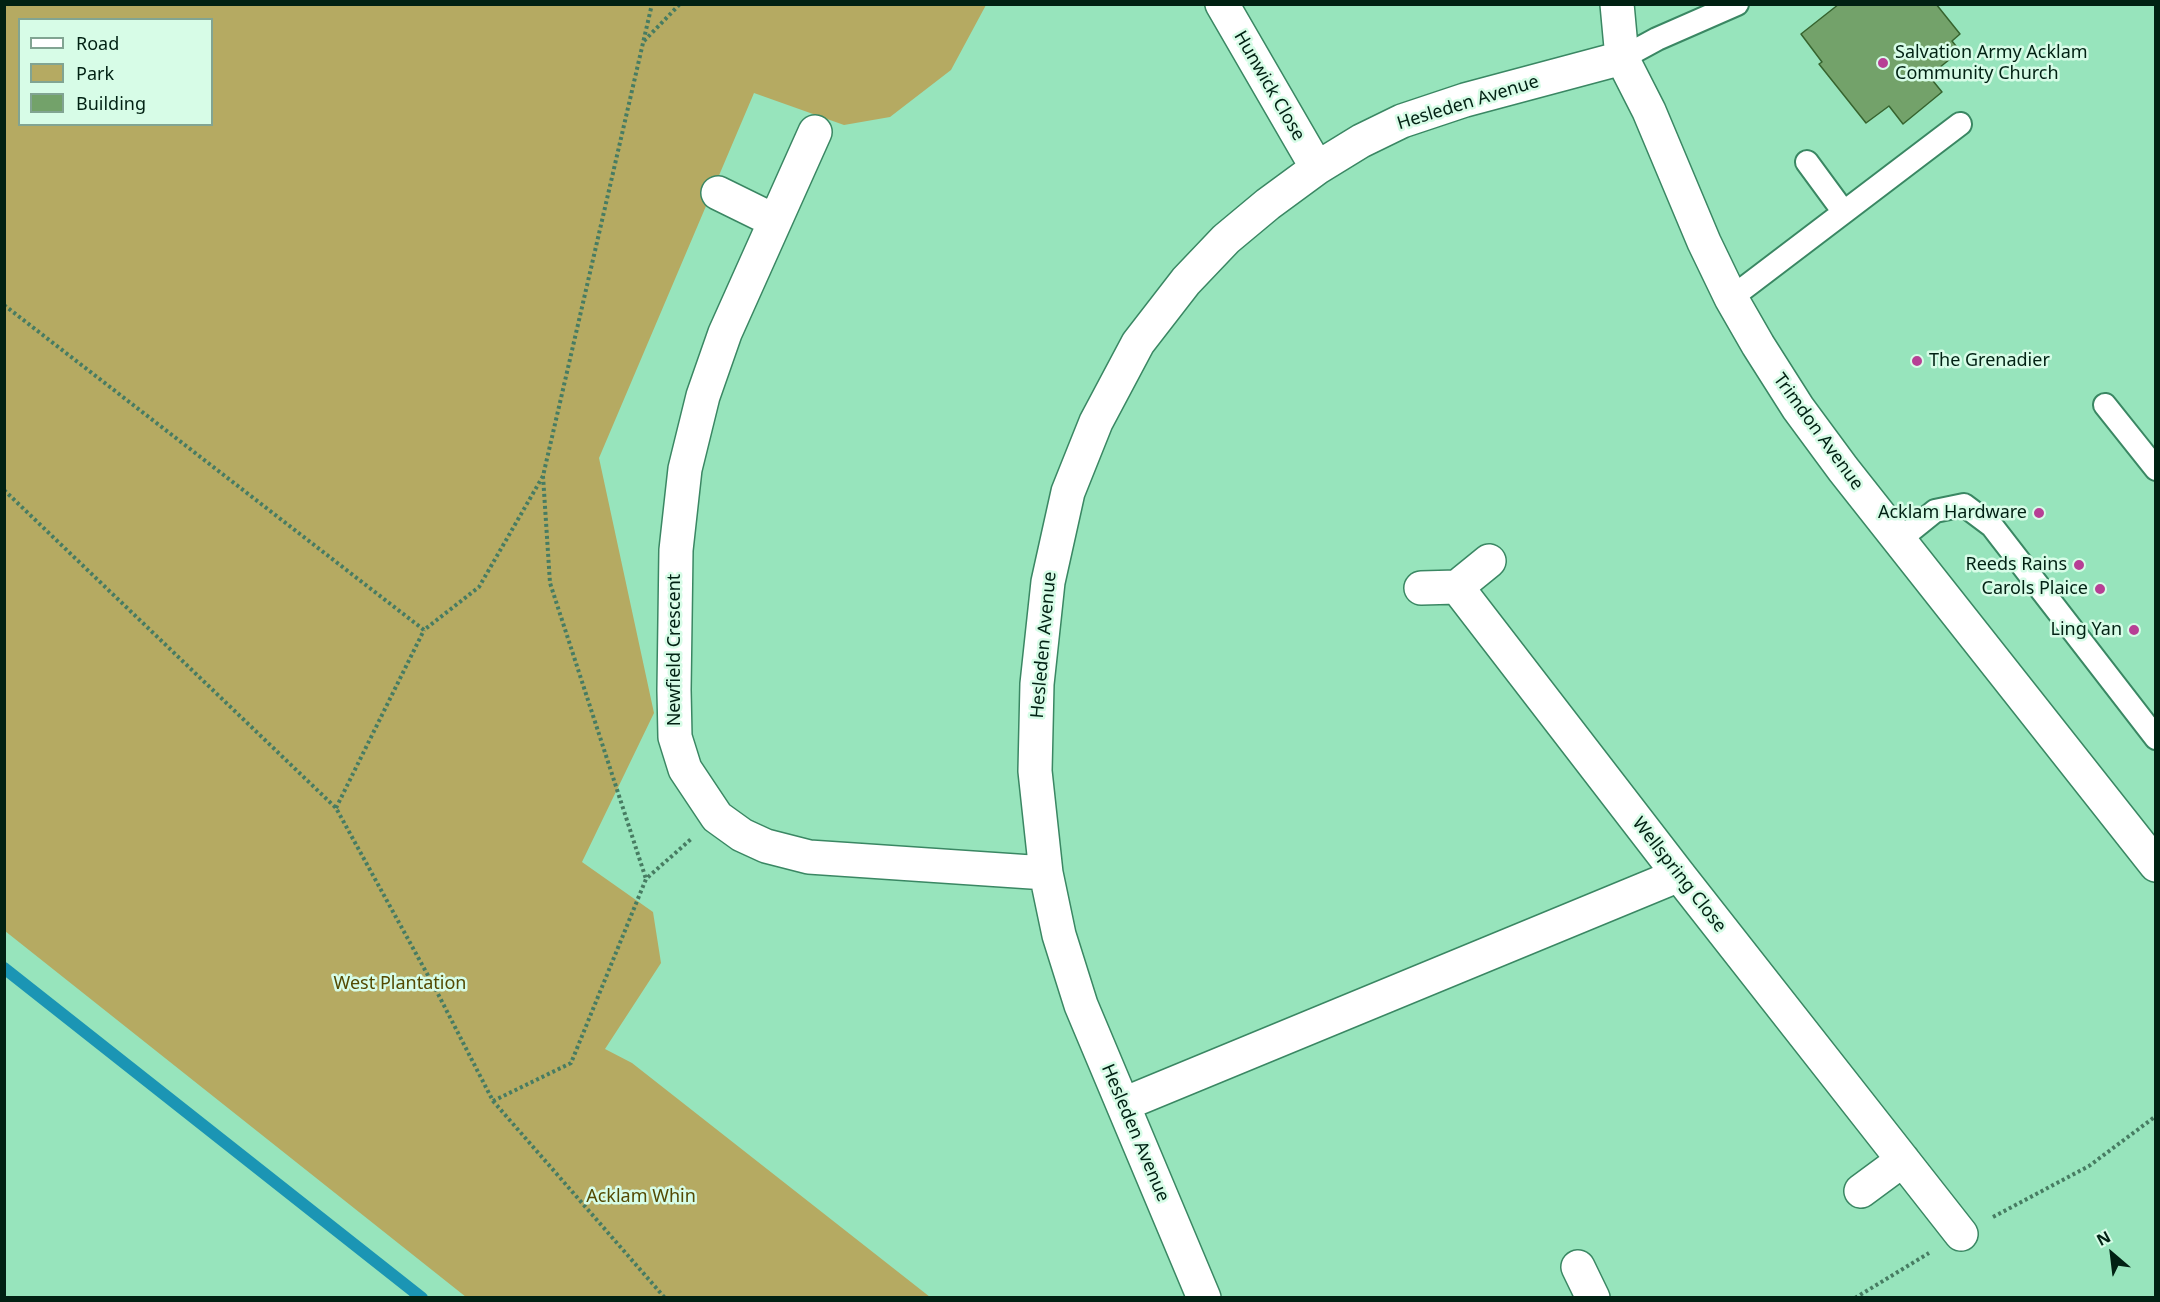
<!DOCTYPE html>
<html>
<head>
<meta charset="utf-8">
<style>
  body { margin:0 }
  #map { position:relative; width:2160px; height:1302px; overflow:hidden; background:#97e4bc; font-family:"Noto Sans",sans-serif }
  canvas { display:block }
  .frame { position:absolute; inset:0; border:6px solid #012113; pointer-events:none }
  .legend { position:absolute; left:18px; top:18px; width:195px; height:108px; box-sizing:border-box; background:#d7fce7; border:2px solid #81a492; margin:0; padding:8px 10px; list-style:none; font-size:18px; color:#012113 }
  .legend li { display:flex; align-items:center; gap:12px; height:30px }
  .legend b { width:30px; border:2px solid #81a492 }
  .north { position:absolute; left:2082px; top:1224px; width:60px; height:60px; -webkit-text-stroke:4px #d7fce7; paint-order:stroke; rotate:332deg; font-size:16px; font-weight:700; line-height:24px; text-align:center; color:#012113 }
  .north::after { content:''; display:block; margin:auto; width:21px; height:27px; background:#012113; clip-path:polygon(50% 0,100% 100%,50% 72%,0 100%) }
</style>
</head>
<body>
<div id="map">
<canvas width="2160" height="1302"></canvas>
<div class="frame"></div>
<ul class="legend">
<li><b style="height:8px;background:#fff"></b>Road</li>
<li><b style="height:16px;background:#b5aa62"></b>Park</li>
<li><b style="height:16px;background:#73a26a"></b>Building</li>
</ul>
<div class="north">N</div>
</div>
<script>
const ctx = document.querySelector('canvas').getContext('2d');
ctx.lineJoin = 'round';
function paint(path, color) { ctx.fillStyle = color; ctx.fill(path, 'evenodd'); }
const poly = rows => new Path2D(rows.map(r => 'M' + r).join(''));
function stroke(path, color, width, dash) { ctx.strokeStyle = color; ctx.lineWidth = width; ctx.lineCap = dash ? 'butt' : 'round'; ctx.setLineDash(dash || []); ctx.stroke(path); }
function drawText(font, color, halo, rows, align = 'center') {
  ctx.font = font + ' "Noto Sans",sans-serif'; ctx.lineWidth = 5; ctx.setLineDash([]); ctx.textBaseline = 'middle'; ctx.strokeStyle = halo; ctx.fillStyle = color; for (const [text, x, y, turn = 0] of rows) {
    ctx.save(); ctx.translate(x, y); ctx.rotate((+turn || 0) * Math.PI / 180); ctx.textAlign = isNaN(turn) ? turn : align; if (halo) ctx.strokeText(text, 0, 0); ctx.fillText(text, 0, 0); ctx.restore();
  }
}
paint(poly([
  [4,5,986,5,951,70,890,117,844,125,754,93,599,458,654,713,582,862,653,912,661,963,605,1049,632,1063,930,1297,466,1297,5,931],
  [20,20,212,20,212,124,20,124]
]), '#b5aa62');
stroke(poly([
  [4,968,422,1298]
]), '#1b95b4', 12);
const building = poly([
  [1839,4,1936,4,1960,34,1952,41,1960,51,1929,76,1942,92,1903,124,1889,106,1866,123,1819,64,1822,62,1801,34,1839,4]
]);
paint(building, '#73a26a');
stroke(building, '#36632e', 1.5);
const lane = poly([
  [1622,58,1657,39,1737,4],
  [1807,162,1843,211],
  [1731,298,1960,124],
  [2105,405,2156,469],
  [1899,540,1935,511,1964,505,1992,526,2156,738]
]);
const street = poly([
  [1222,4,1317,168],
  [1617,4,1622,58,1649,111,1704,242,1731,298,1758,345,1798,408,1843,469,2156,865],
  [815,132,725,333,703,396,685,469,676,550,674,690,675,737,685,769,717,817,742,835,766,846,809,857,1046,873],
  [718,193,775,221],
  [1457,587,1489,561],
  [1421,588,1457,587,1679,875,1961,1234],
  [1124,1104,1679,875],
  [1861,1191,1903,1160],
  [1578,1267,1593,1298],
  [1204,1298,1081,1005,1059,935,1046,873,1035,771,1037,684,1048,582,1068,492,1096,422,1138,343,1186,281,1226,239,1268,204,1317,168,1361,141,1402,121,1465,100,1622,58]
]);
stroke(lane, '#3a8763', 26);
stroke(street, '#3a8763', 36);
stroke(poly([
  [644,41,680,4],
  [4,305,424,630,479,587,543,476,652,4],
  [543,476,550,583,646,879],
  [4,490,336,808,436,990,493,1101,665,1298],
  [336,808,424,630],
  [493,1101,571,1063,646,879,691,839],
  [1993,1217,2089,1166,2156,1116],
  [1855,1298,1929,1253]
]), '#477c62', 4, [3, 3]);
stroke(lane, '#fff', 22);
stroke(street, '#fff', 33);
for (const [x, y, r, color] of [
  [1883,63,6,"#b73f95"],
  [1917,361,6,"#b73f95"],
  [2039,513,6,"#b73f95"],
  [2079,565,6,"#b73f95"],
  [2100,589,6,"#b73f95"],
  [2134,630,6,"#b73f95"]
]) { const dot = new Path2D(); dot.arc(x, y, r, 0, 2 * Math.PI); ctx.fillStyle = color; ctx.fill(dot); stroke(dot, '#d7fce7', 2); }
drawText('18px', '#012113', '#d7fce7', [
  ["Salvation Army Acklam",1895,53,"left"],
  ["Community Church",1895,74,"left"],
  ["The Grenadier",1929,361,"left"],
  ["Acklam Hardware",2027,513],
  ["Reeds Rains",2067,565],
  ["Carols Plaice",2088,589],
  ["Ling Yan",2122,630]
], 'right');
drawText('18px', '#012113', '#d7fce7', [
  ["Hunwick Close",1269,86,60],
  ["Hesleden Avenue",1468,103,-17],
  ["Trimdon Avenue",1818,432,54],
  ["Hesleden Avenue",1044,645,-85],
  ["Newfield Crescent",675,650,-90],
  ["Wellspring Close",1679,875,52],
  ["Hesleden Avenue",1135,1133,67]
]);
drawText('18px', '#534902', '#d7fce7', [
  ["West Plantation",400,984],
  ["Acklam Whin",641,1197]
]);
</script>
</body>
</html>
